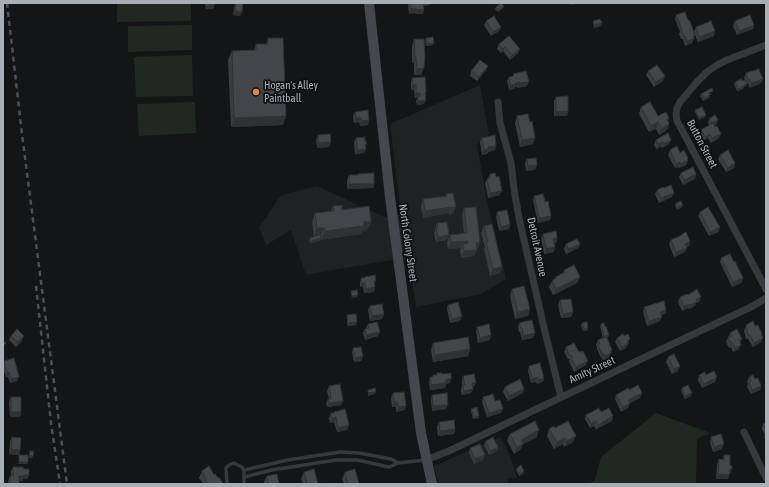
<!DOCTYPE html>
<html>
<head>
<meta charset="utf-8">
<style>
  body { margin:0 }
  #map { position:relative; width:769px; height:487px; overflow:hidden; background:#141516; font-family:"Asap Condensed",sans-serif }
  canvas { display:block }
  .frame { position:absolute; inset:0; border:4px solid #a7afb5; pointer-events:none }
</style>
</head>
<body>
<div id="map">
<canvas width="769" height="487"></canvas>
<div class="frame"></div>
</div>
<script>
const ctx = document.querySelector('canvas').getContext('2d');
ctx.lineJoin = 'round';
function paint(path, color) { ctx.fillStyle = color; ctx.fill(path, 'evenodd'); }
const poly = rows => new Path2D(rows.map(r => 'M' + r).join(''));
function stroke(path, color, width, dash) { ctx.strokeStyle = color; ctx.lineWidth = width; ctx.lineCap = dash ? 'butt' : 'round'; ctx.setLineDash(dash || []); ctx.stroke(path); }
function drawText(font, color, halo, rows, align = 'center') {
  ctx.font = font + ' "Asap Condensed",sans-serif'; ctx.lineWidth = 3.5; ctx.setLineDash([]); ctx.textBaseline = 'middle'; ctx.strokeStyle = halo; ctx.fillStyle = color; for (const [text, x, y, turn = 0] of rows) {
    ctx.save(); ctx.translate(x, y); ctx.rotate((+turn || 0) * Math.PI / 180); ctx.textAlign = isNaN(turn) ? turn : align; if (halo) ctx.strokeText(text, 0, 0); ctx.fillText(text, 0, 0); ctx.restore();
  }
}
paint(poly([
  [480,85,489,134,477,145,487,201,506,279,481,294,416,307,408,257,306,275,291,230,266,245,259,228,281,195,317,186,385,217,401,215,390,124],
  [500,437,509,453,517,477,507,479,509,484,439,484,434,466]
]), '#202123');
paint(poly([
  [117,3,191,3,191,21,117,22],
  [192,25,192,50,128,52,128,26],
  [192,55,193,96,136,97,134,57],
  [195,102,196,133,139,136,137,104],
  [656,413,710,433,697,439,696,484,588,484,595,480,601,457]
]), '#212821');
stroke(poly([
  [398,463,425,460],
  [244,470,288,460,340,452,359,453,391,459,398,463,389,467,357,460,336,460,272,470,244,477],
  [227,484,226,468,229,465,234,463,242,467,244,470,244,484]
]), '#36383b', 3.5);
stroke(poly([
  [766,45,727,60,717,65,707,72,697,82,680,102,677,108,676,114,677,121,681,128,766,289],
  [498,102,500,123,511,163,514,189,519,218,545,332,561,397],
  [744,432,766,478],
  [426,460,449,451,660,350,753,306,766,298]
]), '#36383b', 7);
stroke(poly([
  [369,3,390,197,421,433,432,484]
]), '#44474b', 10);
stroke(poly([
  [7,3,22,134,67,484],
  [36,286,51,423,60,484]
]), '#4d5054', 2.5, [5, 4]);
paint(poly([
  [205,3,215,3,213,9,206,9],
  [235,3,243,3,240,16,233,15],
  [409,3,431,3,430,5,424,6,423,14,415,14,415,13,409,14,408,5],
  [504,6,503,8,498,12,495,9,496,7],
  [676,15,688,20,695,36,692,43,685,46,683,39,681,39,679,34,680,32,675,19],
  [486,21,501,27,499,31,491,36,484,25],
  [593,21,601,26,594,28,593,23],
  [735,21,754,25,753,29,737,35,733,26],
  [696,27,714,36,698,42,694,32],
  [509,36,518,53,510,60,503,51,501,53,497,49,499,44],
  [268,38,283,125,231,127,228,60,232,51,254,51,256,44,266,44],
  [426,38,434,43,433,45,426,46,425,40],
  [414,39,424,68,421,75,414,75,414,63,412,63,412,46],
  [488,66,486,70,477,81,470,76,471,71],
  [648,71,665,76,663,81,654,87,646,75],
  [746,73,763,79,761,83,750,88,748,83,747,84,746,86,744,87,743,89,737,91,734,84,735,82,742,81,745,80,744,78],
  [513,74,527,86,517,88,517,87,515,87,514,89,509,90,507,81,509,77,513,76],
  [412,78,426,92,425,95,426,100,424,104,417,105,416,101,418,97,415,98,414,90,411,90,411,83],
  [701,94,713,94,710,95,709,98,703,101,700,96],
  [556,97,568,111,567,116,554,116,554,101],
  [641,107,658,116,669,118,668,121,669,124,667,130,659,135,656,129,649,132,639,114],
  [695,110,705,117,699,120,695,112],
  [355,112,368,125,360,126,359,122,354,123,353,116],
  [517,116,533,144,520,147,515,123],
  [709,119,718,120,716,125,714,126,719,138,711,143,708,138,703,141,699,134,701,130,709,125,708,123],
  [318,135,329,147,317,148,316,140],
  [356,138,366,146,366,149,364,153,355,154,354,142],
  [482,138,496,146,495,150,488,152,487,154,482,155,480,142],
  [656,140,671,140,669,144,662,148,661,146,657,149,654,145],
  [670,150,680,153,688,160,686,165,679,168,678,167,675,168,668,155],
  [720,155,735,163,734,168,726,172,718,159],
  [527,159,537,165,535,170,526,171,525,163],
  [681,173,696,174,695,179,683,185,679,177],
  [358,174,374,184,373,188,347,189,347,180,349,175,357,175],
  [490,174,500,195,488,198,485,183],
  [657,190,672,197,659,203,655,194],
  [453,193,453,214,449,215,449,213,423,218,421,206,423,199,446,196,446,194],
  [534,196,545,202,550,220,538,223,533,200],
  [676,203,682,207,677,210,675,205],
  [333,206,371,222,367,230,362,231,361,234,321,240,321,236,320,236,321,238,320,241,310,243,309,240,310,238,314,237,312,222,315,213,331,211],
  [464,208,480,242,478,249,476,249,474,256,461,258,460,250,461,248,448,249,447,242,450,235,464,234,462,215],
  [497,212,510,224,509,229,499,231,496,217],
  [700,212,720,227,718,232,709,236,698,216],
  [437,223,447,240,436,242,434,233],
  [484,226,502,267,500,273,490,276,484,249,485,247,481,233],
  [543,234,557,238,556,243,554,243,554,252,544,254,541,239],
  [682,234,690,241,689,246,687,247,685,252,674,257,669,244,671,240,681,236],
  [566,244,580,244,578,248,566,254,564,249],
  [721,258,734,262,743,278,741,283,732,287,720,262],
  [564,270,580,277,577,283,553,295,549,287,552,281,555,279,556,277,563,273],
  [361,278,375,284,375,287,374,292,364,293,363,287,360,287,360,283],
  [512,289,530,309,528,316,515,319,510,296],
  [688,295,701,297,699,302,696,303,695,306,689,309,688,308,682,311,678,302,680,297],
  [560,300,573,312,571,317,561,318,558,305],
  [448,305,460,321,450,323,447,309],
  [370,306,384,314,382,319,370,321,368,310],
  [644,307,666,310,665,314,661,315,660,321,647,326,643,312],
  [347,315,356,325,347,326],
  [519,323,533,338,522,340,520,332,519,332,518,327],
  [582,323,588,330,583,331,581,325],
  [368,324,380,332,378,336,365,340,363,333,365,329,366,328],
  [601,324,608,337,607,337,612,350,609,358,603,360,602,358,601,358,597,349,597,347,596,345,598,340,603,338,600,326],
  [746,325,755,326,762,334,761,342,753,347,748,339,746,339,744,331],
  [477,327,490,340,478,343,476,331],
  [730,333,742,339,740,343,739,349,733,352,731,347,729,348,726,342],
  [11,336,22,341,16,347,9,340],
  [624,336,629,343,628,344,626,348,620,351,615,342,617,338],
  [433,343,470,349,468,356,433,362,431,350],
  [566,347,586,365,574,372,569,361,570,359,568,359,564,352],
  [353,348,363,356,361,361,354,362,352,353],
  [668,357,678,371,672,374,666,362],
  [4,361,17,381,10,383,8,377,6,377,3,368,3,364],
  [529,366,544,378,543,382,537,384,536,382,531,383,528,371],
  [437,373,442,374,450,383,446,384,445,388,430,390,429,382,430,377,432,377,433,375,436,375],
  [699,375,706,375,717,377,715,382,702,388,698,380],
  [463,376,474,387,472,387,473,389,471,393,462,395,461,390,462,386,462,381],
  [749,377,755,379,761,386,760,390,751,394,747,387,748,384,747,382],
  [329,386,341,405,327,407,326,404,328,399,329,399,327,391],
  [505,387,524,389,523,393,508,401,503,392],
  [682,388,691,396,685,399,681,391],
  [629,390,640,398,630,403,628,408,621,412,615,399,616,395],
  [393,393,405,410,396,412,396,407,392,407,391,398],
  [432,395,446,409,432,411,431,400],
  [11,397,21,412,20,417,10,417,9,402],
  [483,397,495,401,501,413,487,417,482,402],
  [471,409,479,418,473,419,471,411],
  [334,412,349,425,347,430,337,432,334,422,330,423,329,418,331,413,334,413],
  [601,412,613,416,612,421,596,429,594,426,590,428,585,419,586,415],
  [439,422,455,429,454,434,438,436,437,427],
  [766,423,766,440,764,437,765,435,762,429,763,424],
  [555,428,573,442,564,447,563,444,554,449,547,436,549,429],
  [510,434,537,437,523,444,520,450,514,454,507,440],
  [12,437,20,450,19,455,9,454,10,441],
  [711,437,722,449,713,452,710,442],
  [486,441,498,447,497,451,489,455,484,445],
  [470,448,485,455,483,460,474,464,469,452],
  [724,455,732,469,730,474,729,474,728,479,716,479,717,464,719,459,723,460],
  [13,467,24,469,29,475,27,479,23,479,22,481,19,481,19,484,8,484,8,481,10,476,11,476,11,471],
  [517,468,524,471,523,474,519,476,516,470],
  [202,471,214,475,223,484,203,484,199,478],
  [304,472,318,484,321,484,303,484,301,479],
  [345,472,359,484,344,484,342,479],
  [267,476,279,484,264,484,264,482]
]), '#3a3c3f');
paint(poly([
  [423,3,431,3,430,5,422,6],
  [572,3,579,3,571,5],
  [215,4,213,9,206,9,207,5],
  [504,6,503,8,498,12,499,10],
  [411,9,417,9,415,13,409,14],
  [424,9,423,14,415,14,417,10],
  [235,11,242,12,240,16,233,15],
  [602,23,601,26,594,28,595,25],
  [754,25,753,29,737,35,739,31],
  [501,27,499,31,491,36,493,32],
  [715,31,714,36,698,42,699,37],
  [693,36,695,36,692,43,685,46,687,41],
  [434,43,433,45,426,46,427,44],
  [505,47,503,51,501,53,502,49],
  [520,49,518,53,510,60,512,55],
  [415,57,416,57,414,63,412,63],
  [488,66,486,70,477,81,479,77],
  [424,68,421,75,414,75,417,69],
  [665,76,663,81,654,87,656,82],
  [750,79,748,83,747,84,746,86,744,87,743,89,737,91,738,89,747,84,748,80],
  [763,79,761,83,750,88,751,83],
  [519,82,517,87,515,87,514,89,509,90,510,85,515,83],
  [529,82,527,86,517,88,519,83],
  [413,85,416,85,414,90,411,90],
  [416,93,420,93,418,97,415,98],
  [710,95,709,98,703,101,704,99],
  [426,100,424,104,417,105,418,101],
  [568,111,567,116,554,116,556,112],
  [706,115,705,117,699,120,699,118],
  [286,116,283,125,231,127,234,118],
  [356,118,361,118,359,122,354,123],
  [369,120,368,125,360,126,361,121],
  [718,120,716,125,710,128,712,123],
  [658,122,656,129,649,132,651,126],
  [669,124,667,130,659,135,662,128],
  [710,134,708,138,703,141,705,137],
  [721,134,719,138,711,143,712,138],
  [535,138,533,144,520,147,522,140],
  [671,140,669,144,662,148,664,144],
  [331,142,329,147,317,148,318,143],
  [663,142,661,146,657,149,658,144],
  [496,146,495,150,488,152,487,154,482,155,484,150,488,147],
  [366,149,364,153,355,154,357,150],
  [688,158,686,165,679,168,681,164],
  [680,162,678,167,675,168,676,164],
  [735,163,734,168,726,172,728,168],
  [537,165,535,170,526,171,528,166],
  [696,174,695,179,683,185,684,180],
  [349,184,374,184,373,188,347,189],
  [502,191,500,195,488,198,490,193],
  [674,193,672,197,659,203,661,198],
  [683,205,682,207,677,210,678,207],
  [452,207,449,213,423,218,425,211],
  [456,207,453,214,449,215,452,208],
  [551,216,550,220,538,223,539,218],
  [364,222,371,222,367,230,362,231,361,234,321,240,325,231],
  [510,224,509,229,499,231,501,227],
  [720,227,718,232,709,236,710,232],
  [317,228,324,228,321,236,314,237],
  [449,235,447,240,436,242,438,237],
  [321,238,320,241,310,243,311,241],
  [557,238,556,243,552,243,553,239],
  [468,241,465,247,463,244,461,248,448,249,451,242],
  [690,241,689,246,684,248,685,244],
  [480,242,478,249,473,249,476,243],
  [580,244,578,248,566,254,568,249],
  [555,247,554,252,544,254,546,249],
  [687,248,685,252,674,257,676,252],
  [477,250,474,256,461,258,464,251],
  [502,267,500,273,490,276,493,269],
  [580,277,577,283,553,295,556,289],
  [743,278,741,283,732,287,733,282],
  [365,282,363,287,360,287,362,283],
  [375,287,374,292,364,293,366,289],
  [358,295,357,297,351,298,352,296],
  [701,297,699,302,696,303,695,306,689,309,690,305,696,299],
  [690,304,688,308,682,311,684,306],
  [530,309,528,316,515,319,518,312],
  [666,310,665,314,659,316,660,312],
  [573,312,571,317,561,318,563,314],
  [384,314,382,319,370,321,372,316],
  [462,316,460,321,450,323,452,319],
  [662,317,660,321,647,326,649,321],
  [357,322,356,325,347,326,348,323],
  [588,328,588,330,583,331,584,329],
  [380,332,378,336,365,340,366,335],
  [535,333,533,338,522,340,523,336],
  [491,335,490,340,478,343,480,338],
  [609,335,608,337,603,338,604,336],
  [24,336,22,341,16,347,18,342],
  [763,338,761,342,753,347,754,343],
  [630,339,626,348,620,351,622,347,627,341],
  [732,342,731,347,729,348,731,343],
  [741,345,739,349,733,352,735,348],
  [470,349,468,356,433,362,435,355],
  [612,350,609,358,603,360,605,356,610,351],
  [602,354,604,354,602,358,601,358],
  [363,356,361,361,354,362,355,358],
  [588,361,586,365,574,372,576,367],
  [680,366,678,371,672,374,674,369],
  [9,372,8,377,6,377,7,373],
  [19,377,17,381,10,383,11,379],
  [538,377,536,382,531,383,532,379],
  [717,377,715,382,702,388,704,384],
  [544,378,543,382,537,384,538,380],
  [446,379,451,379,450,383,446,384,445,388,430,390,431,385],
  [472,383,476,383,474,387,470,388],
  [761,386,760,390,751,394,752,390],
  [473,389,471,393,462,395,464,391],
  [524,389,523,393,508,401,509,396],
  [376,392,375,394,368,396,368,393],
  [642,393,640,398,627,405,628,400],
  [692,393,691,396,685,399,685,396],
  [343,401,341,405,327,407,329,403],
  [394,402,397,402,396,407,392,407],
  [630,403,628,408,621,412,623,407],
  [448,405,446,409,432,411,433,406],
  [406,406,405,410,396,412,398,407],
  [503,409,501,413,487,417,489,413],
  [11,412,21,412,20,417,10,417],
  [479,416,479,418,473,419,474,417],
  [613,416,612,421,596,429,598,425],
  [336,417,334,422,330,423,332,418],
  [596,421,594,426,590,428,591,424],
  [349,425,347,430,337,432,338,428],
  [455,429,454,434,438,436,440,431],
  [539,430,537,437,523,444,520,450,514,454,517,447,521,440],
  [576,436,573,442,564,447,567,441],
  [565,438,563,444,554,449,557,442],
  [724,444,722,449,713,452,714,447],
  [498,447,497,451,489,455,490,451],
  [11,449,20,450,19,455,9,454],
  [485,455,483,460,474,464,475,459],
  [29,456,33,456,32,458,28,458],
  [19,462,28,462,27,464,18,464],
  [730,469,732,469,730,474,728,474],
  [524,471,523,474,519,476,520,474],
  [718,474,729,475,728,479,716,479],
  [24,475,29,475,27,479,23,479,22,481,18,481,19,476]
]), '#2f3133');
const building = poly([
  [207,3,215,3,215,4,207,5,207,3],
  [236,3,243,3,242,12,235,11,236,3],
  [410,3,423,3,424,9,417,10,417,9,411,9,410,3],
  [501,3,504,6,499,10,496,7,501,3],
  [685,12,688,20,690,21,695,36,693,36,694,39,687,41,684,35,683,34,681,29,682,29,676,15,685,12],
  [750,15,754,25,739,31,735,21,750,15],
  [494,16,501,27,493,32,486,21,494,16],
  [600,19,602,23,595,25,593,21,600,19],
  [711,21,715,31,699,37,696,27,711,21],
  [509,36,520,49,512,55,505,47,502,49,499,44,509,36],
  [433,37,434,43,427,44,426,38,433,37],
  [268,38,283,38,286,116,234,118,232,51,256,50,256,44,268,44,268,38],
  [414,39,424,39,425,56,424,68,417,69,416,57,415,57,414,39],
  [480,60,488,66,479,77,471,71,480,60],
  [657,65,665,76,656,82,648,71,657,65],
  [759,69,763,79,751,83,750,79,748,80,746,73,759,69],
  [526,71,529,82,519,83,519,82,515,83,516,84,510,85,509,77,514,76,513,74,526,71],
  [425,77,426,92,425,92,426,100,418,101,418,96,420,96,420,93,416,93,416,85,413,85,412,78,425,77],
  [741,79,742,81,745,80,747,84,744,85,744,86,738,89,735,82,741,79],
  [712,88,713,91,709,93,710,95,704,99,701,94,712,88],
  [568,96,568,111,556,112,556,97,568,96],
  [650,102,658,116,666,112,669,118,667,119,669,124,662,128,658,122,651,126,641,107,650,102],
  [702,107,706,115,699,118,695,110,702,107],
  [368,110,369,120,361,121,361,118,356,118,355,112,368,110],
  [528,114,530,122,532,121,535,138,522,140,517,116,528,114],
  [715,115,718,120,712,123,709,119,715,115],
  [713,123,715,127,717,126,721,134,712,138,710,134,705,137,701,130,713,123],
  [668,133,671,140,664,144,663,142,658,144,656,140,668,133],
  [330,134,331,142,318,143,318,135,330,134],
  [495,135,496,146,488,147,488,149,484,150,482,138,495,135],
  [365,137,365,141,366,141,367,144,365,144,366,149,357,150,356,138,365,137],
  [677,146,680,153,684,150,688,158,687,159,688,160,681,164,680,162,676,164,670,150,677,146],
  [728,150,735,163,728,168,720,155,728,150],
  [536,158,537,165,528,166,527,159,536,158],
  [693,167,696,174,684,180,681,173,693,167],
  [374,173,374,184,349,184,349,175,358,175,358,174,374,173],
  [495,173,496,177,499,176,502,191,490,193,487,179,490,178,490,174,495,173],
  [671,185,674,193,661,198,657,190,663,187,664,188,671,185],
  [453,193,456,207,452,208,452,207,425,211,423,199,447,196,446,194,453,193],
  [543,194,545,202,548,201,551,216,539,218,534,196,543,194],
  [681,201,683,205,678,207,676,203,681,201],
  [342,205,342,210,369,206,371,222,364,222,364,226,325,231,324,228,317,228,315,213,334,211,333,206,342,205],
  [476,207,480,242,476,243,477,250,464,251,463,244,468,243,468,241,451,242,450,235,467,233,464,208,476,207],
  [708,207,720,227,710,232,700,212,708,207],
  [507,210,510,224,501,227,497,212,507,210],
  [447,222,449,235,438,237,436,228,438,228,437,223,447,222],
  [492,224,502,267,493,269,486,242,488,242,484,226,492,224],
  [556,231,557,238,553,239,555,247,546,249,543,234,556,231],
  [686,232,690,241,685,244,687,248,676,252,671,240,682,235,682,234,686,232],
  [320,235,321,238,311,241,310,238,320,235],
  [577,239,580,244,568,249,566,244,577,239],
  [730,254,734,262,735,261,743,278,733,282,721,258,730,254],
  [574,265,580,277,556,289,552,281,556,278,556,277,565,272,564,270,574,265],
  [375,275,376,281,374,281,375,287,366,289,365,282,362,283,361,278,364,278,365,277,375,275],
  [524,286,530,309,518,312,512,289,524,286],
  [697,289,701,297,696,299,697,302,690,305,690,304,684,306,680,297,687,294,688,295,697,289],
  [357,290,358,295,352,296,351,291,357,290],
  [571,299,573,312,563,314,560,300,571,299],
  [664,301,666,310,660,312,662,317,649,321,644,307,664,301],
  [458,302,462,316,452,319,448,305,458,302],
  [382,304,384,314,372,316,370,306,382,304],
  [356,314,357,322,348,323,347,315,356,314],
  [532,320,535,333,523,336,522,328,521,328,519,323,532,320],
  [753,321,755,326,758,325,762,334,761,334,763,338,754,343,750,335,748,334,746,327,747,326,746,325,753,321],
  [377,322,380,332,366,335,365,329,369,328,368,324,377,322],
  [587,322,588,328,584,329,582,323,587,322],
  [604,323,605,327,606,326,609,335,604,336,601,324,604,323],
  [489,324,491,335,480,338,477,327,489,324],
  [17,329,24,336,18,342,11,336,17,329],
  [737,329,742,339,739,340,741,345,735,348,732,342,731,343,728,338,732,336,730,333,737,329],
  [623,334,624,336,628,334,630,339,627,341,628,343,622,347,617,338,623,334],
  [468,337,470,349,435,355,433,343,468,337],
  [606,337,612,350,610,351,611,353,605,356,604,354,602,354,598,345,600,344,598,340,606,337],
  [3,341,6,343,3,346,3,341],
  [574,343,579,352,583,351,588,361,576,367,571,357,572,356,571,355,569,355,566,347,574,343],
  [361,347,363,356,355,358,353,348,361,347],
  [674,354,680,366,674,369,668,357,674,354],
  [14,358,19,377,11,379,9,372,7,373,4,361,14,358],
  [540,363,544,378,538,380,538,377,532,379,529,366,540,363],
  [714,371,717,377,704,384,699,375,705,372,706,375,714,371],
  [437,373,442,373,442,374,451,373,451,379,446,379,446,383,431,385,430,377,433,377,433,375,437,375,437,373],
  [474,374,476,383,472,383,473,389,464,391,463,385,465,385,463,376,474,374],
  [753,375,755,379,758,378,761,386,752,390,749,382,751,381,749,377,753,375],
  [520,379,524,389,509,396,505,387,520,379],
  [340,384,343,401,329,403,328,399,331,399,329,386,340,384],
  [638,385,642,393,628,400,630,403,623,407,616,395,628,388,629,390,638,385],
  [688,385,692,393,685,396,682,388,688,385],
  [375,388,376,392,368,393,368,390,375,388],
  [404,392,406,406,398,407,397,402,394,402,393,393,404,392],
  [447,393,448,405,433,406,432,395,447,393],
  [493,394,495,401,500,400,503,409,489,413,483,397,493,394],
  [11,397,21,397,21,412,11,412,11,397],
  [477,407,479,416,474,417,471,409,477,407],
  [599,408,601,412,609,408,613,416,598,425,596,421,591,424,586,415,599,408],
  [345,409,349,425,338,428,336,417,332,418,331,413,335,413,334,412,345,409],
  [454,420,455,429,440,431,439,422,454,420],
  [535,421,539,430,521,440,523,444,517,447,510,434,535,421],
  [568,421,576,436,567,441,565,438,557,442,549,429,554,426,555,428,568,421],
  [766,423,766,430,763,424,766,423],
  [721,434,724,444,714,447,711,437,721,434],
  [12,437,21,438,20,450,11,449,12,437],
  [493,437,498,447,490,451,486,441,493,437],
  [480,444,485,455,475,459,470,448,480,444],
  [30,451,34,451,33,456,29,456,30,451],
  [19,455,28,455,28,462,19,462,19,455],
  [724,455,730,455,730,465,732,466,732,469,730,469,729,475,718,474,719,459,724,460,724,455],
  [521,465,524,471,520,474,517,468,521,465],
  [209,466,214,475,215,474,218,478,219,477,223,484,207,484,205,480,206,479,202,471,209,466],
  [13,467,23,467,24,469,29,469,29,475,24,475,24,476,19,476,19,484,10,484,10,476,13,476,13,467],
  [314,469,318,484,321,483,321,484,307,484,304,472,314,469],
  [355,469,359,484,348,484,345,472,355,469],
  [277,474,279,484,268,484,267,476,277,474]
]);
paint(building, '#434649');
stroke(building, '#2f3133', 1);
for (const [x, y, r, color] of [
  [256,92,4,"#e5853e"]
]) { const dot = new Path2D(); dot.arc(x, y, r, 0, 2 * Math.PI); ctx.fillStyle = color; ctx.fill(dot); stroke(dot, '#0f1011', 1.5); }
drawText('11px', '#a7afb5', '#0f1011', [
  ["Hogan's Alley",264,86],
  ["Paintball",264,99]
], 'left');
drawText('11px', '#a7afb5', '#0f1011', [
  ["Button Street",702,144,62],
  ["North Colony Street",408,243,82],
  ["Detroit Avenue",537,247,78],
  ["Amity Street",592,370,-25]
]);
</script>
</body>
</html>
